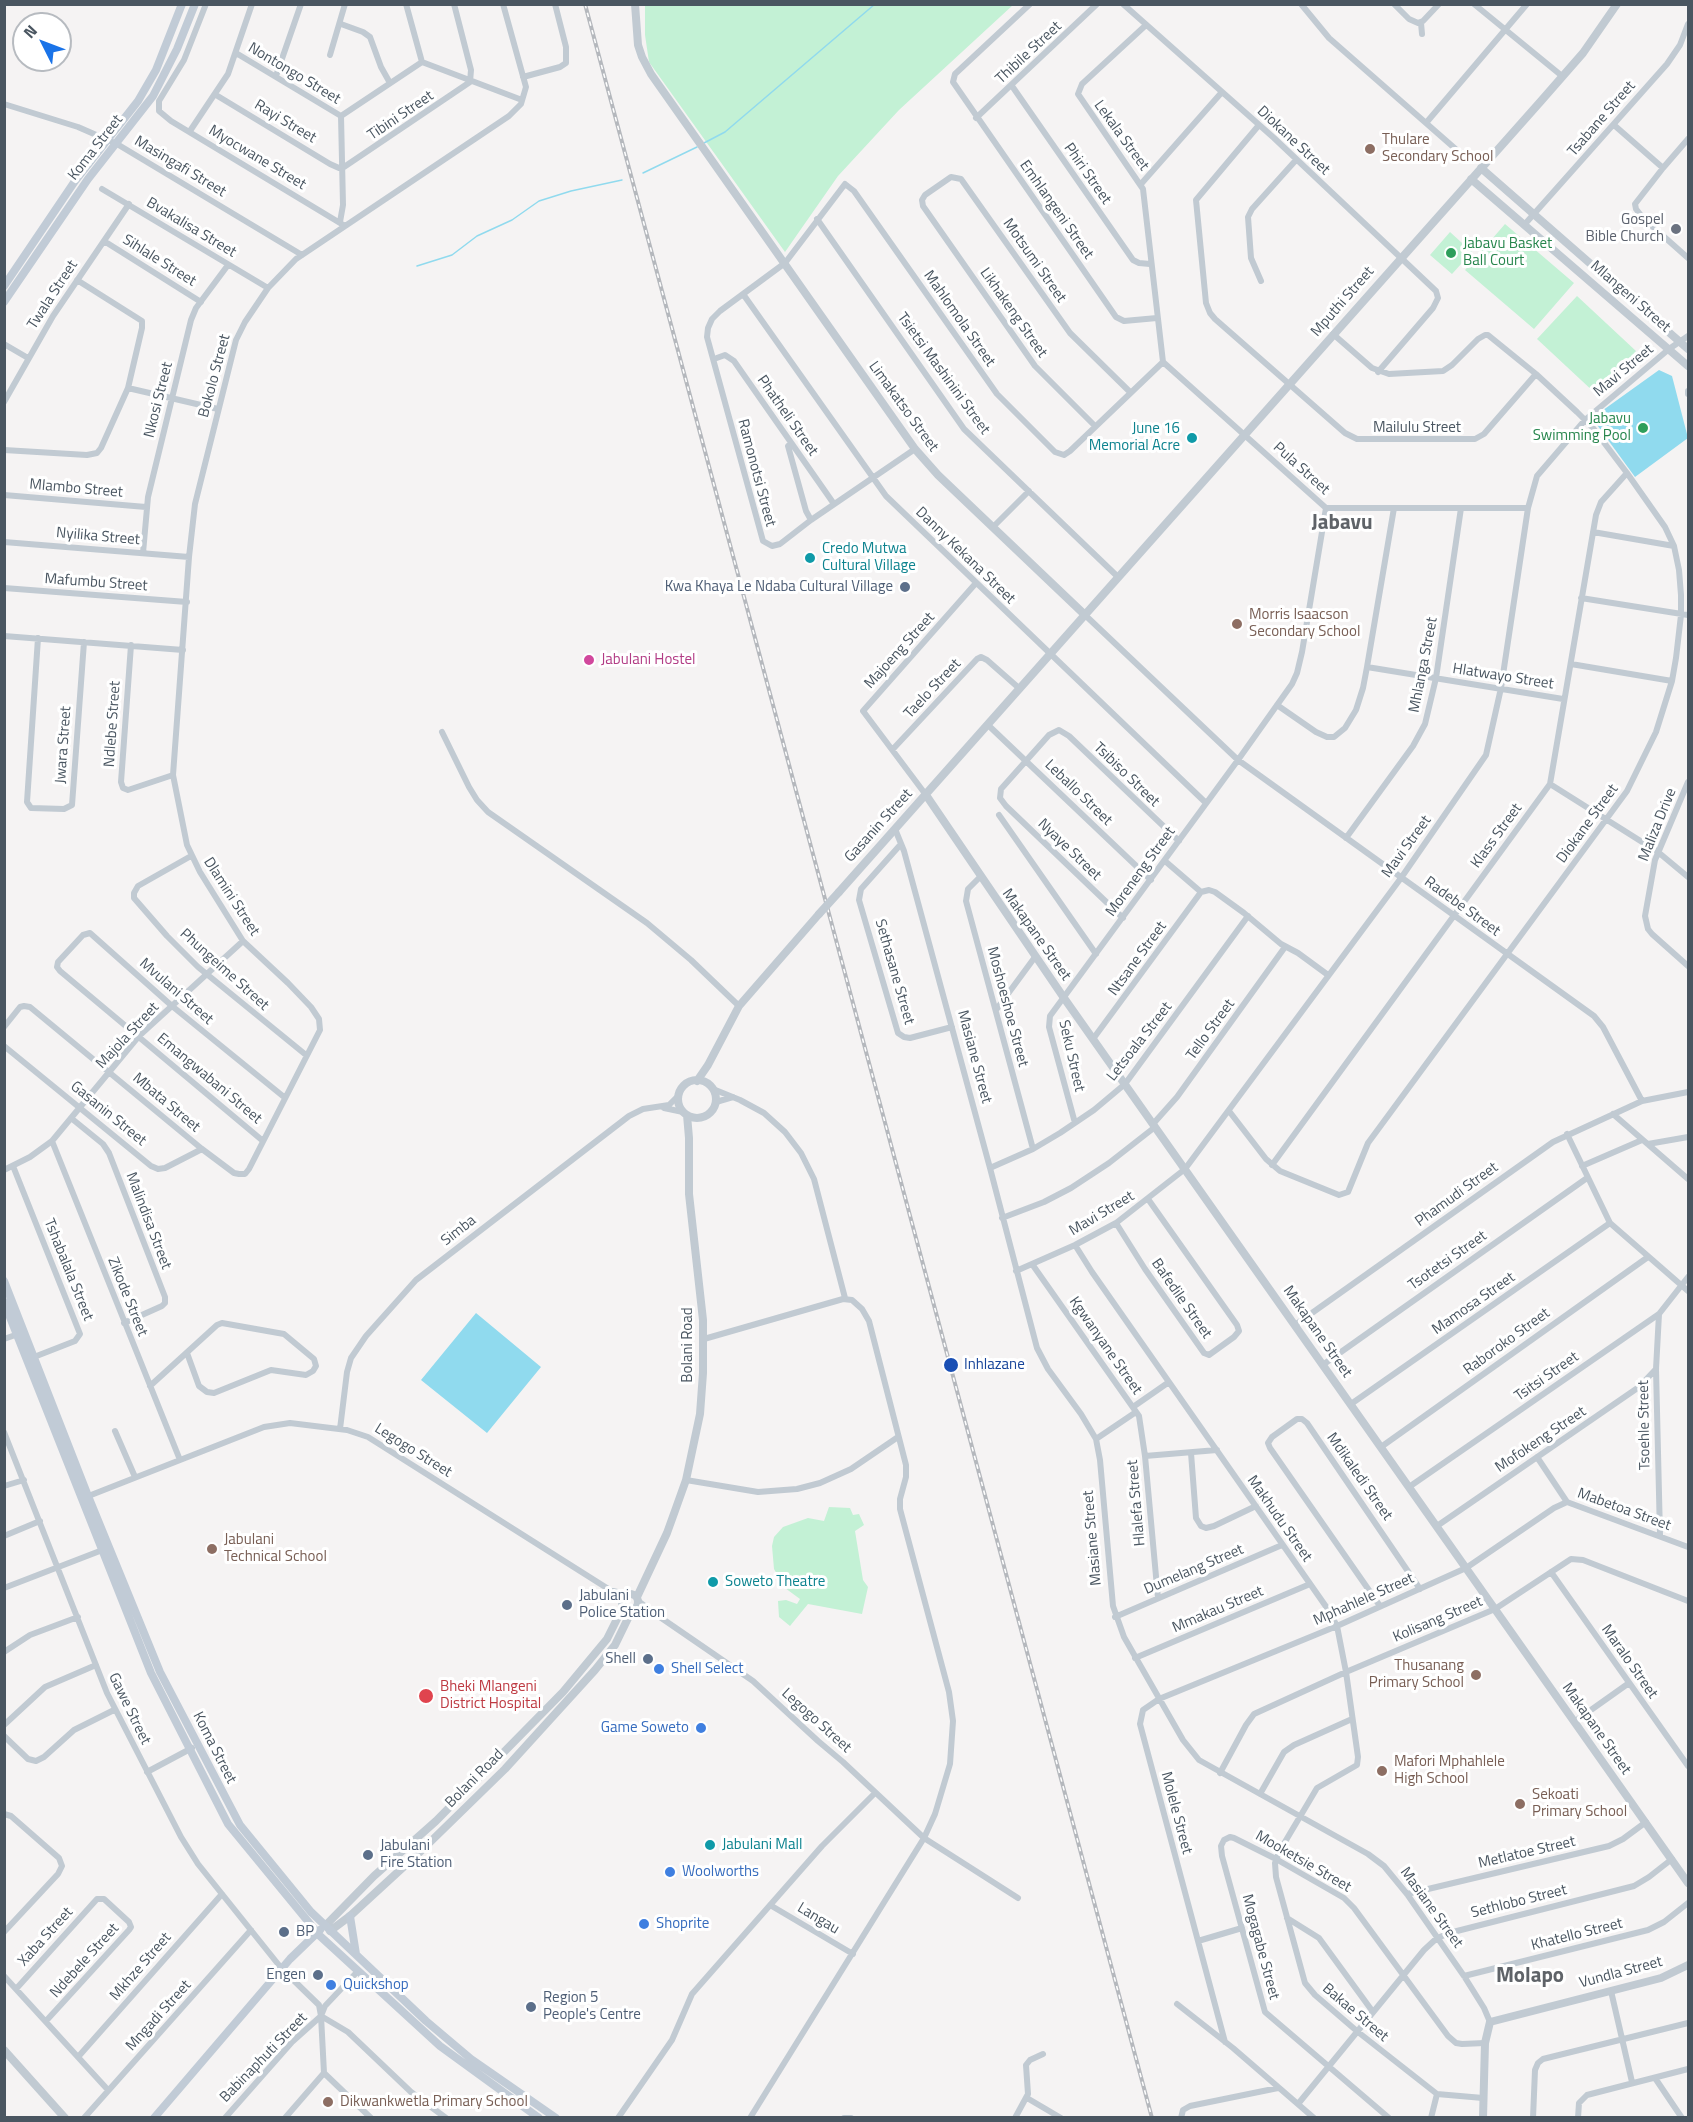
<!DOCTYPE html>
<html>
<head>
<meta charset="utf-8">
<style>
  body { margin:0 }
  #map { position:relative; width:1693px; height:2122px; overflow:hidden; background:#f5f3f3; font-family:"Titillium Web",sans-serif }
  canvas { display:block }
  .frame { position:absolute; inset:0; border:6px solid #4a5661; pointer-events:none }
  .north { position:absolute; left:12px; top:12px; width:60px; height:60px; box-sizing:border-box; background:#fff; border:2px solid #b7bbc0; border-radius:50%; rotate:312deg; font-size:16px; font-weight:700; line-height:24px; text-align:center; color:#4a5661 }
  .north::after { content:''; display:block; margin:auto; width:21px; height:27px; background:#1a73e8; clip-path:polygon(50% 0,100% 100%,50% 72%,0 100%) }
</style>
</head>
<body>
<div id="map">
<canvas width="1693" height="2122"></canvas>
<div class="frame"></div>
<div class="north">N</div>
</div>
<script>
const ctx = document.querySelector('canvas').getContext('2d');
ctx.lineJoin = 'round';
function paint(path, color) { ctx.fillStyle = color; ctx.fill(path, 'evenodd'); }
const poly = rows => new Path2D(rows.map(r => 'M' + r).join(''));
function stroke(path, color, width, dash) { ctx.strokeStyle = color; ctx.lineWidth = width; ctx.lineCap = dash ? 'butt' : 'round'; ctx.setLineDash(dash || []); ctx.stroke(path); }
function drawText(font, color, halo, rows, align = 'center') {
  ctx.font = font + ' "Titillium Web",sans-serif'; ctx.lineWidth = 6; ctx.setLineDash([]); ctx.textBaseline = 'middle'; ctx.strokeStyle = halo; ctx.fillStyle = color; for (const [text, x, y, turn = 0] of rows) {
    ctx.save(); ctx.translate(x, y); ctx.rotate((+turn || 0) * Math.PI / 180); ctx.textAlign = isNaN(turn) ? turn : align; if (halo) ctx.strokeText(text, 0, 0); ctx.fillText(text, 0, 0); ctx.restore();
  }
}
paint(poly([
  [645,5,645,4,1013,5,899,110,838,176,785,252,649,62,645,35],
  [1505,224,1574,283,1534,329,1465,270],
  [1450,232,1472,252,1452,274,1430,255],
  [1577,296,1636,351,1596,394,1537,339],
  [829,1507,850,1508,853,1515,859,1514,864,1525,855,1531,863,1580,868,1587,862,1614,808,1604,790,1626,779,1617,778,1601,786,1600,797,1604,800,1599,785,1588,774,1569,772,1546,774,1537,783,1527,808,1518,824,1521]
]), '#c3f1d5');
paint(poly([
  [1659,370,1672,376,1688,438,1635,477,1592,418],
  [476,1313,541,1367,487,1433,421,1380]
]), '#90daee');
stroke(poly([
  [704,143,725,132,875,4],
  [643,173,697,147],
  [417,266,452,255,477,236,512,220,539,201,571,191,622,180]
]), '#90daee', 1.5);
stroke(poly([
  [206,4,184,60,159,101,159,111,171,121,345,226],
  [406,4,422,62],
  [1030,4,955,74,953,82,1116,317,1124,321,1157,318],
  [1123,4,1274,138,1436,291,1438,298,1433,308,1378,372],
  [1301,4,1329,38,1467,159],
  [1394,4,1409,19,1418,23,1423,21,1439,4],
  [1474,4,1562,76],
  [1421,23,1422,34],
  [341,24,363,32,370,37,381,67,390,83],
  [1146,25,1082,84,1078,94,1143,189,1163,362,1326,508,1528,508],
  [236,53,341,116],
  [330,55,345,4],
  [422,62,522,100],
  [276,76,301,4],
  [523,77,560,67,566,63,566,47,555,4],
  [1012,86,1133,260,1139,263,1150,264],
  [216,95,330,164,339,168,344,167,470,82,471,70,454,4],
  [4,104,78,127,117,144,302,255],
  [341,116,422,62],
  [976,118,1097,4],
  [1426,123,1527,4],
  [1259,125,1196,200,1206,303,1210,313,1215,319,1345,433,1357,439,1475,439,1484,434,1536,374],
  [1614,125,1663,168],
  [190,131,228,74,252,4],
  [1688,139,1663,168,1635,204,1636,209,1643,218,1688,258],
  [1141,184,1222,92],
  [102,189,268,288],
  [817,219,964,429,1118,577],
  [340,222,343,205,341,116],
  [1525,224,1667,64,1680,45,1688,24],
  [104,241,201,302],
  [1261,281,1251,258,1248,217,1252,209,1296,160],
  [743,294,886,496,1206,803],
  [4,344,28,358],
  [714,359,725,355,734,361,834,504],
  [128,388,218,409],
  [1688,391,1688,394],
  [4,402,53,316,129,204],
  [1095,426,1035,366,923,206,922,200,925,195,951,177,961,179,1070,333,1130,392],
  [791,443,788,446,806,511,811,520],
  [915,449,811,520,780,544,772,546,763,541,707,337,708,328,712,319,720,311,785,263,845,184,854,191,997,394,1055,452,1064,455,1070,451,1163,362],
  [4,450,87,455,97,453,101,448,128,388,142,328,142,321,77,280],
  [4,495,146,507],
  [993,527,1029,491],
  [1593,532,1674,546],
  [4,542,189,557],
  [143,553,148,497,191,320,196,308,228,265],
  [4,588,187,602],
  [1581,598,1688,615],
  [1085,615,1238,760,1594,1016,1603,1027,1642,1101],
  [4,636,183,650],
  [38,638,27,802,31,808,64,809,72,805,84,642],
  [131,645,121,782,123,788,128,790,173,775],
  [1571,664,1672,681],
  [1367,667,1563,699],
  [1277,705,1316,732,1327,737,1334,737,1345,728,1356,710,1363,688,1367,667,1394,508],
  [988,725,1151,880],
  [442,732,469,787,477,800,488,812,647,923,691,960,739,1006],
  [893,749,977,659,981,657,987,660,1020,689],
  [1688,782,1655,860,1645,916,1648,929,1652,934,1688,966],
  [1550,784,1658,852,1688,877],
  [926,795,863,711,976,583],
  [999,815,1096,954],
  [895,829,904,851,990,1168,1037,1348,1048,1369,1081,1414,1096,1439,1100,1460,1113,1606,1124,1637,1183,1740,1199,1760,1368,1854,1384,1866,1407,1894,1464,1976,1484,2008,1490,2022],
  [1346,838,1413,746,1425,724,1436,678,1461,508],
  [901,844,861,889,859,900,898,1033,904,1037,910,1038,952,1027],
  [191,856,138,886,134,893,134,898,167,936,198,967,306,1055],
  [1165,861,1201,892,1209,890,1215,892,1244,913,1281,944,1298,953,1328,975],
  [980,877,968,889,966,901,1033,1149],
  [1123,918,1006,806,1000,798,1001,789,1049,735,1059,730,1069,736,1179,841],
  [996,1010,1035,957],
  [4,1027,20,1007,24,1006,30,1007,202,1149,234,1173,239,1174,245,1174,249,1169,320,1030,319,1019,311,1007,288,983,243,941,200,872,187,845,173,775,189,557,195,504,236,340,245,322,268,288,296,259,509,116,521,104,526,87,503,4],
  [1093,1039,1201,892],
  [4,1046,151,1166,158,1169,165,1168,202,1149],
  [713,1089,740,1100,764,1113,785,1132,801,1153,814,1179,845,1298],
  [716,1102,733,1097],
  [664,1108,683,1112],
  [1229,1111,1266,1159,1280,1171,1339,1195,1348,1192,1368,1143,1627,791,1656,732,1672,681,1676,658,1681,615,1681,595,1679,570,1674,546,1665,527,1627,473,1593,428,1577,412,1536,374,1488,335,1485,335,1478,339,1452,365,1443,371,1389,374,1372,368,1333,334],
  [1613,1114,1688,1179],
  [71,1118,103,1144,109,1153,165,1297,165,1303,162,1306,124,1323],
  [1075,1123,1049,1027,1050,1016,1238,760,1292,684,1297,673,1302,652,1326,508],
  [1153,1124,1177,1097,1285,947],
  [1567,1134,1610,1223,1688,1291],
  [52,1141,180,1460],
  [263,1141,60,971,57,967,58,962,83,935,90,933,172,1006,284,1097],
  [1648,1144,1688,1137],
  [1272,1165,1550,784,1596,515,1601,502,1627,473],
  [13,1166,80,1334,75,1341,34,1357],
  [1582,1166,1642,1140],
  [990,1168,1033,1149,1060,1133,1094,1110,1125,1084,1248,916],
  [4,1170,30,1157,52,1141,139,1036,243,941],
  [1002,1218,1044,1202,1071,1188,1109,1163,1155,1127],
  [1116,1223,1145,1269,1204,1353,1209,1355,1234,1337,1239,1331,1237,1325,1148,1199],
  [1075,1245,1092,1272,1327,1608,1337,1626,1346,1672,1358,1757,1357,1765,1317,1788,1279,1852,1275,1863,1276,1877,1305,1983,1315,1995,1358,2032,1437,2094,1483,2098],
  [1032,1264,1139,1416,1145,1456,1158,1598],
  [1016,1271,1075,1245,1116,1223,1185,1169,1401,878,1486,755,1501,688,1528,508,1537,476,1585,420,1669,349,1688,336],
  [1659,1314,1656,1369,1660,1535],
  [1295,1325,1553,1142,1642,1101,1688,1092],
  [4,1339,21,1333],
  [704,1339,843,1299,852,1300,862,1309,869,1321,906,1465,906,1477,900,1499,900,1509,949,1692,953,1721,950,1764,935,1814,924,1838,750,2118],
  [1324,1364,1587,1178],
  [150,1386,217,1325,222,1323,284,1334,314,1359,316,1366,313,1371,306,1375,271,1370,214,1393,207,1392,199,1386,187,1353],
  [1351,1404,1610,1223],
  [1133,1407,1169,1382],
  [340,1429,347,1372,351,1358,366,1336,416,1280,629,1116,643,1109,669,1105,679,1095],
  [115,1431,135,1477],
  [4,1432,107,1693,181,1837,198,1864,282,1969,319,2005,321,2016,324,2073,371,2118],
  [1096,1439,1136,1412],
  [1381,1447,1648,1257],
  [1191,1453,1196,1518,1201,1526,1206,1528,1214,1526,1256,1506],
  [1145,1456,1217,1450],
  [1537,1457,1567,1502,1688,1547],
  [686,1480,758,1492,797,1489,820,1483,851,1469,898,1437],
  [4,1486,24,1480],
  [1409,1487,1659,1314,1688,1277],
  [86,1497,264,1427,290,1423,347,1430,368,1437,610,1590,621,1601],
  [1437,1526,1639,1387,1656,1369],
  [4,1536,40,1521],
  [1551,1572,1688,1766],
  [4,1588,105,1549],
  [613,1591,626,1594],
  [638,1601,654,1613,753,1681,818,1741,843,1762,924,1838,1018,1898],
  [1380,1606,1270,1448,1268,1443,1272,1437,1297,1419,1302,1419,1307,1423,1420,1589],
  [635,1608,650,1612],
  [1115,1617,1282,1545],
  [4,1652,30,1635,78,1617],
  [1135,1658,1310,1584],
  [1574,1722,1629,1683],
  [4,1725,45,1687,96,1665],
  [4,1736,28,1759,36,1761,44,1757,74,1730,114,1710],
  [147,1772,192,1748],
  [1220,1773,1246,1725,1254,1714,1346,1672,1495,1609,1571,1559,1583,1560,1688,1601],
  [1260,1794,1284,1752,1294,1745,1352,1719],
  [4,1814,11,1816,59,1858,62,1866,58,1874,4,1932],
  [1407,1894,1609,1846,1623,1839,1646,1822],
  [770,1905,853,1954],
  [1287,1918,1319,1938,1373,2012],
  [1198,1941,1242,1928],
  [4,1976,108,2090],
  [1464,1976,1648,1930,1664,1922,1688,1903],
  [16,1989,97,1899,104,1899,129,1922,131,1927,129,1930,46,2021],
  [1611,1991,1632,2082],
  [1177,2004,1233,2048,1314,2118],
  [321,2016,348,2032,411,2092,446,2118],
  [1225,2042,1140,1724,1143,1710,1159,1699,1337,1626,1466,1568,1554,1508,1567,1502],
  [78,2057,222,1894],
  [1655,2078,1682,2118],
  [1027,2098,1061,2118],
  [1298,2104,1424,1950,1437,1938,1453,1932,1634,1886,1649,1877,1672,1859],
  [84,2118,251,1930],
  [225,2118,292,2042,321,2016,325,2006,358,1971],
  [285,2118,324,2073],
  [618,2118,672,2040,692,1994,822,1846,875,1793],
  [844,2118,851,2118],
  [1015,2118,1028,2094,1026,2065,1030,2060,1043,2054],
  [1181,2118,1183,2110,1190,2106,1278,2088],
  [1389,2118,1265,2012,1222,1856,1221,1846,1224,1840,1230,1837,1234,1838,1276,1859,1344,1898,1354,1908,1448,2036,1456,2043,1462,2044,1485,2043],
  [1431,2118,1437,2094],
  [1533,2118,1535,2070,1538,2063,1543,2059,1688,2023],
  [1578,2118,1579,2103,1587,2095,1688,2069]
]), '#c1cad2', 6);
stroke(poly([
  [635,4,638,45,642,57,651,74,915,449,938,475,1085,615],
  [1481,168,1688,349],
  [1471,179,1688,366],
  [926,795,1064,998,1688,1883],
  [839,892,1541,101,1583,53,1617,4],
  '678 1099a19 19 0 1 1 38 0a19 19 0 1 1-38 0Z',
  [697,1081,708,1065,739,1006,819,914],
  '622 1602a8 8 0 1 1 16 0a8 8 0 1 1-16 0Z',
  [637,1597,667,1533,676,1508,686,1480,700,1414,703,1373,703,1320,689,1194,689,1138,687,1115],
  [325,1926,374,1876,436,1821,563,1692,607,1639,623,1607],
  [330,1931,350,1916,423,1849,505,1769,595,1670,615,1645,632,1610],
  [4,2050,65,2118],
  [1483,2118,1485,2043,1490,2022,1661,1978,1688,1965]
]), '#c1cad2', 8);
stroke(poly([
  [4,286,75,181,138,101,156,70,182,4],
  [4,302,88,179,153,96,177,49,195,4],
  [4,1281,88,1496,160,1672,240,1825,311,1912,426,2021,471,2059,556,2118],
  [4,1302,151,1673,228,1824,320,1936,440,2046,539,2118],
  [350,1916,356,1954],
  [154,2118,290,1959,320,1930]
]), '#c1cbd6', 8);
const rail = poly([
  [585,4,1152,2118]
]);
stroke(rail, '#b5b8bd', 4);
stroke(rail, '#fff', 1.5, [4.5]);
stroke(poly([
  [819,914,839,892]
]), '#c1cad2', 8);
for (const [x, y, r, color] of [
  [1370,149,6,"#8d6e63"],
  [1676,229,6,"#6b7280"],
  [1451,253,6,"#2e9e5b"],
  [1643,428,6,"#2e9e5b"],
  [1192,438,6,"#0f9aa8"],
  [810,558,6,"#0f9aa8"],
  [905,587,6,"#5c6f8a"],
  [1237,624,6,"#8d6e63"],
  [589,660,6,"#d1479c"],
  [951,1365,8,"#1a4fb4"],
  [212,1549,6,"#8d6e63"],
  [713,1582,6,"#0f9aa8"],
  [567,1605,6,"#5c6f8a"],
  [648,1659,6,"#5c6f8a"],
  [659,1669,6,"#3f7fe0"],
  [1476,1675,6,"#8d6e63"],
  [426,1696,8,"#e0444e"],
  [701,1728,6,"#3f7fe0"],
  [1382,1771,6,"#8d6e63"],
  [1520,1804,6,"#8d6e63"],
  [710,1845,6,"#0f9aa8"],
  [368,1855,6,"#5c6f8a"],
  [670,1872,6,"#3f7fe0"],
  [644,1924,6,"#3f7fe0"],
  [284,1932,6,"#5c6f8a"],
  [318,1975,6,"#5c6f8a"],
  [331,1985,6,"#3f7fe0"],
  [531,2007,6,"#5c6f8a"],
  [328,2102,6,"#8d6e63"]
]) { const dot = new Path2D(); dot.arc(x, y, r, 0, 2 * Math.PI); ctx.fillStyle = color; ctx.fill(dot); stroke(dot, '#fff', 2); }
drawText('15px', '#4a5661', '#fff', [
  ["Thibile Street",1029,53,-43],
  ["Nontongo Street",294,74,31],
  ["Tibini Street",401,116,-34],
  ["Tsabane Street",1602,119,-49],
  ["Rayi Street",285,122,31],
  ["Lekala Street",1121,136,54],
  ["Diokane Street",1293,141,43],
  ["Koma Street",96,148,-52],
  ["Myocwane Street",257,158,31],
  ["Masingafi Street",180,167,31],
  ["Phiri Street",1087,174,55],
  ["Emhlangeni Street",1056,210,55],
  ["Bvakalisa Street",191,228,31],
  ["Sihlale Street",159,261,32],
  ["Motsumi Street",1034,261,55],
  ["Twala Street",53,295,-57],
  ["Mlangeni Street",1630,297,41],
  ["Mputhi Street",1343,302,-49],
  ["Likhakeng Street",1013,313,55],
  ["Mahlomola Street",959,319,55],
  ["Mavi Street",1624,371,-40],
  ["Tsietsi Mashinini Street",943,374,54],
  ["Bokolo Street",215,376,-75],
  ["Nkosi Street",159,400,-76],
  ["Limakatso Street",903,407,54],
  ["Phatheli Street",787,416,55],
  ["Mailulu Street",1417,428],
  ["Pula Street",1301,469,42],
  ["Ramonotsi Street",756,473,75],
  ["Mlambo Street",76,489,5],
  ["Nyilika Street",98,537,5],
  ["Danny Kekana Street",965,556,44],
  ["Mafumbu Street",96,583,4],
  ["Majoeng Street",900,651,-48],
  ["Mhlanga Street",1424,665,-79],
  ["Hlatwayo Street",1503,677,9],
  ["Taelo Street",933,689,-47],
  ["Ndlebe Street",113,724,-86],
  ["Jwara Street",64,745,-86],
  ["Tsibiso Street",1126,775,44],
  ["Leballo Street",1078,793,44],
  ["Diokane Street",1588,824,-54],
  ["Maliza Drive",1658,825,-68],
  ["Gasanin Street",879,826,-48],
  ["Klass Street",1497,836,-54],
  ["Mavi Street",1407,847,-54],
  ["Nyaye Street",1069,850,44],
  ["Moreneng Street",1141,872,-54],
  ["Dlamini Street",231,897,57],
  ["Radebe Street",1462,907,36],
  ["Makapane Street",1036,935,55],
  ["Ntsane Street",1138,959,-54],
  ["Phungeime Street",224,970,42],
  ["Sethasane Street",894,972,74],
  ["Mvulani Street",176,992,41],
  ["Moshoeshoe Street",1007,1007,75],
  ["Tello Street",1211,1030,-54],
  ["Majola Street",128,1036,-47],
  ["Letsoala Street",1140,1042,-52],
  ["Seku Street",1071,1056,77],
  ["Masiane Street",974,1057,75],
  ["Emangwabani Street",209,1079,40],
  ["Mbata Street",166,1103,40],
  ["Gasanin Street",108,1114,39],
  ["Phamudi Street",1457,1195,-36],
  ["Mavi Street",1102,1214,-31],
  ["Malindisa Street",148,1221,69],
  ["Simba",459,1231,-38],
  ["Tsotetsi Street",1448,1261,-35],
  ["Tshabalala Street",68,1270,68],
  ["Zikode Street",127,1297,68],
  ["Bafedile Street",1181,1299,55],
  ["Mamosa Street",1474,1304,-35],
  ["Makapane Street",1317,1332,55],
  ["Raboroko Street",1507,1342,-36],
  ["Bolani Road",688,1345,-90],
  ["Kgwanyane Street",1105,1346,55],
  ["Tsitsi Street",1547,1377,-35],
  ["Tsoehle Street",1645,1425,-91],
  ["Mofokeng Street",1541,1440,-34],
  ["Legogo Street",413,1451,32],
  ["Mdikaledi Street",1359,1477,55],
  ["Hlalefa Street",1137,1503,-95],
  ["Mabetoa Street",1624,1510,20],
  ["Makhudu Street",1279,1519,55],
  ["Masiane Street",1093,1538,-95],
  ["Dumelang Street",1194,1570,-23],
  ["Mphahlele Street",1364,1600,-24],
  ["Mmakau Street",1218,1610,-23],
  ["Kolisang Street",1438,1620,-23],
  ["Maralo Street",1629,1662,55],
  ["Gawe Street",129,1709,64],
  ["Legogo Street",816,1721,42],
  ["Makapane Street",1596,1729,55],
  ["Koma Street",214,1748,63],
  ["Bolani Road",475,1779,-45],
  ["Molele Street",1176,1813,75],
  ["Metlatoe Street",1527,1853,-13],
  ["Mooketsie Street",1303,1862,30],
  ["Sethlobo Street",1519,1902,-14],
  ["Masiane Street",1431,1908,54],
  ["Langau",818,1919,31],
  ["Khatello Street",1577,1935,-14],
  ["Xaba Street",46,1937,-48],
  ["Mogagabe Street",1260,1947,75],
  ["Ndebele Street",85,1961,-48],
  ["Mkhze Street",141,1967,-49],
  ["Vundla Street",1621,1973,-15],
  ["Bakae Street",1355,2013,40],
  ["Mngadi Street",159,2016,-48],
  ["Babinaphuti Street",264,2058,-46]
]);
drawText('15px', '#785e54', '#fff', [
  ["Thulare",1382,140],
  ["Secondary School",1382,157],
  ["Morris Isaacson",1249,615],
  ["Secondary School",1249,632],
  ["Jabulani",224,1540],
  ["Technical School",224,1557],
  ["Thusanang",1464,1666,"right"],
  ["Primary School",1464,1683,"right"],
  ["Mafori Mphahlele",1394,1762],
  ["High School",1394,1779],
  ["Sekoati",1532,1795],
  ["Primary School",1532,1812],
  ["Dikwankwetla Primary School",340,2102]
], 'left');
drawText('15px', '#5b616d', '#fff', [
  ["Gospel",1664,220],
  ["Bible Church",1664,237]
], 'right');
drawText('15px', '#27864d', '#fff', [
  ["Jabavu Basket",1463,244],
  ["Ball Court",1463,261],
  ["Jabavu",1631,419,"right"],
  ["Swimming Pool",1631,436,"right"]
], 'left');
drawText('15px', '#0d838f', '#fff', [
  ["June 16",1180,429,"right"],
  ["Memorial Acre",1180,446,"right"],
  ["Credo Mutwa",822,549],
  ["Cultural Village",822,566],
  ["Soweto Theatre",725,1582],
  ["Jabulani Mall",722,1845]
], 'left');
drawText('15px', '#4e5e75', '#fff', [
  ["Kwa Khaya Le Ndaba Cultural Village",893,587,"right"],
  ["Jabulani",579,1596],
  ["Police Station",579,1613],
  ["Shell",636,1659,"right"],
  ["Jabulani",380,1846],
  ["Fire Station",380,1863],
  ["BP",296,1932],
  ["Engen",306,1975,"right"],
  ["Region 5",543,1998],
  ["People's Centre",543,2015]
], 'left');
drawText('15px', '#b23c85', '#fff', [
  ["Jabulani Hostel",601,660]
], 'left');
drawText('15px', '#164399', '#fff', [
  ["Inhlazane",964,1365]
], 'left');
drawText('15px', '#366cbe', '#fff', [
  ["Shell Select",671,1669],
  ["Game Soweto",689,1728,"right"],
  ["Woolworths",682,1872],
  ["Shoprite",656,1924],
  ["Quickshop",343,1985]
], 'left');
drawText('15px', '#be3a42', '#fff', [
  ["Bheki Mlangeni",440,1687],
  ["District Hospital",440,1704]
], 'left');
drawText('bold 21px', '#5f6368', '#fff', [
  ["Jabavu",1342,524],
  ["Molapo",1530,1977]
]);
</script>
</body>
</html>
